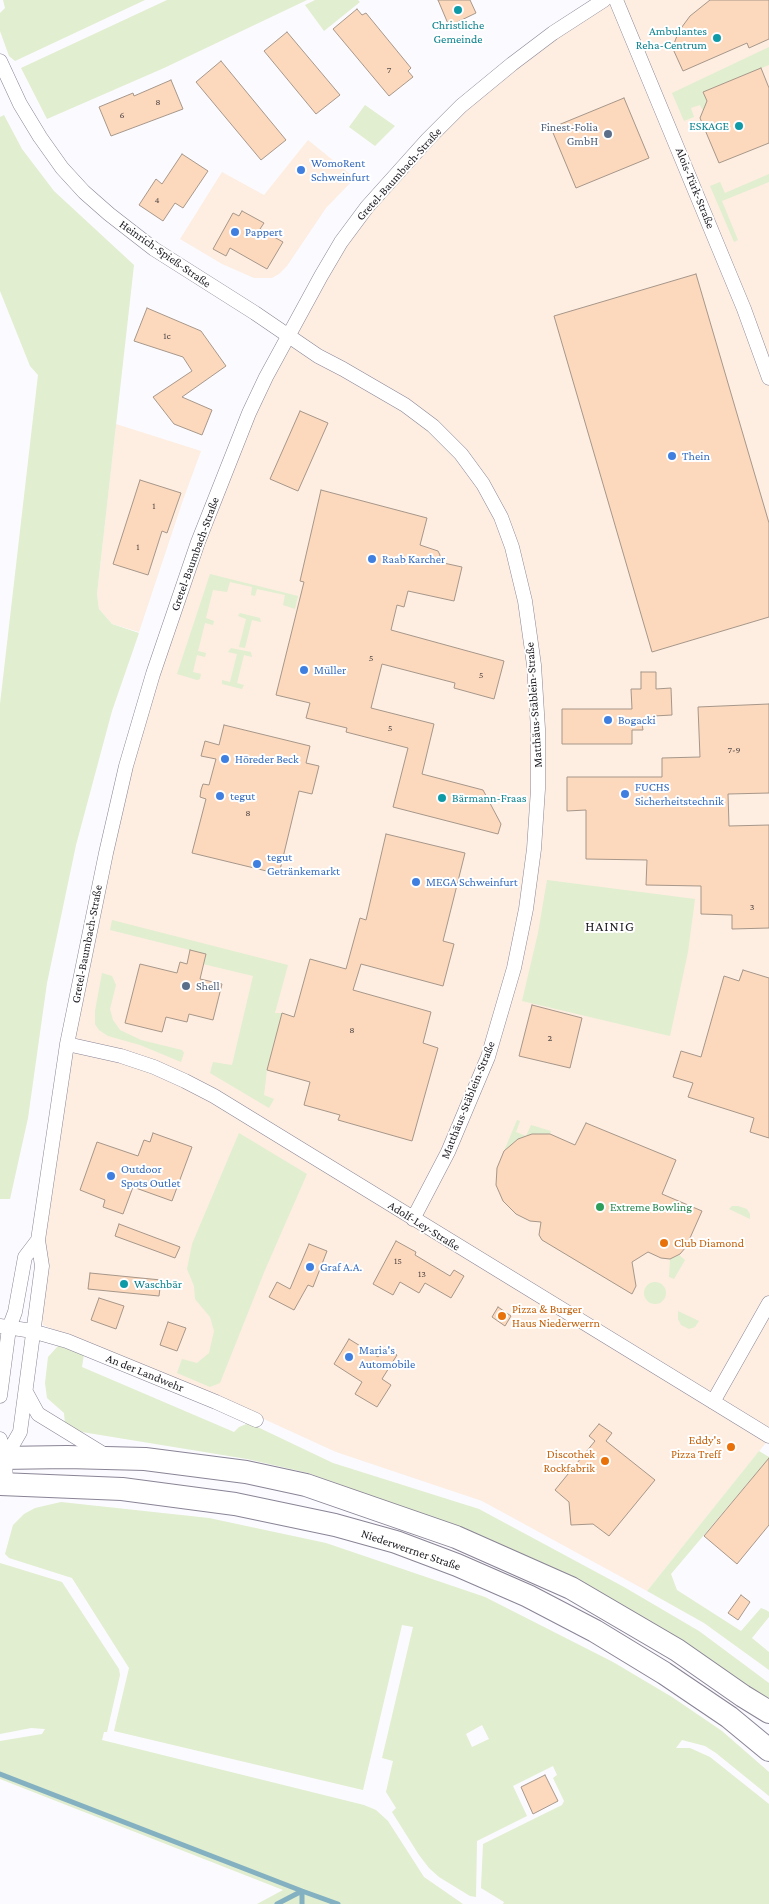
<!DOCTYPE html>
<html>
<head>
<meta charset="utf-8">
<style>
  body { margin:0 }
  canvas { display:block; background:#fbfafe }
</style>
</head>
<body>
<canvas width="769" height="1904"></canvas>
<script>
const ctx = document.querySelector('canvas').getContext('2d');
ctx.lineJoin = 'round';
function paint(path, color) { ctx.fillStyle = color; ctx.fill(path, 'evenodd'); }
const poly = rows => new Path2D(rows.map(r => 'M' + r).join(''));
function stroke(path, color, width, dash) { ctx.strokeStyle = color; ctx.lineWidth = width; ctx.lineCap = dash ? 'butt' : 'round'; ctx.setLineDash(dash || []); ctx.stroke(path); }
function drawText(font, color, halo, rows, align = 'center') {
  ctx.font = font + ' "Crimson Pro",serif'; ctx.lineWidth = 4; ctx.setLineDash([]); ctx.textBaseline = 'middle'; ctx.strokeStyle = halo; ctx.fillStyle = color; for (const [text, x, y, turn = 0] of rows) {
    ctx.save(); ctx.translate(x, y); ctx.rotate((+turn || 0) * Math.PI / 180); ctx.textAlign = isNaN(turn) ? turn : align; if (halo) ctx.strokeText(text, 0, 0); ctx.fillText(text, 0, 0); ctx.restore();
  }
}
paint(poly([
  [606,0,769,0,769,1439,647,1591,482,1501,336,1452,174,1378,43,1325,39,1295,39,1240,68,1043,128,766,237,445,342,243,462,106],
  [308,140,355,178,326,208,287,266,279,274,272,278,254,278,222,264,180,239,222,172,264,195],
  [116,424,201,451,183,500,139,632,112,624,99,609,97,594]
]), '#fdeee1');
paint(poly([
  [3,0,145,0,15,61,9,56,0,31,0,13,5,8],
  [167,0,307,0,164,68,47,119,21,68],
  [315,0,358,0,360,2,324,31,305,5],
  [769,47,769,65,703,92,708,104,703,111,700,105,691,108,694,117,684,121,672,93],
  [365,105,395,126,375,146,349,127],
  [4,115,22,149,54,191,134,265,97,594,99,609,112,624,139,633,112,711,76,845,47,983,28,1118,10,1199,0,1199,0,704,38,375,30,366,0,291,0,117],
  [769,174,769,182,722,201,738,240,734,242,710,186,720,182,725,193],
  [210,574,298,596,295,609,283,605,285,595,257,589,255,596,251,595,252,587,230,582,227,592,213,590,206,618,214,621,213,625,205,623,198,651,206,653,205,657,197,655,193,672,201,674,200,679,197,680,177,674],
  [240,613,260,618,261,622,252,620,245,648,239,647,246,619,238,616],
  [231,648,251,652,252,657,244,655,237,683,244,685,242,689,222,684,222,680,230,682,237,654,228,652],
  [547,880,695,899,688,952,670,1036,522,1001,538,933],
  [112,920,288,965,275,1013,282,1013,267,1070,264,1095,274,1099,269,1108,210,1073,213,1062,232,1065,253,976,203,964,206,954,110,930],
  [102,973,112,976,116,985,110,1009,113,1020,120,1030,141,1040,182,1050,184,1053,181,1062,140,1045,108,1036,99,1030,95,1024,95,1011],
  [517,1120,520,1121,516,1132,526,1136,531,1125,551,1131,550,1134,532,1134,518,1139,504,1151],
  [239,1133,307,1174,265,1270,220,1383,210,1387,177,1373,182,1359,197,1363,209,1353,214,1331,210,1317,195,1299,194,1286,187,1269,192,1244],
  [732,1206,738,1206,747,1209,750,1214,750,1219,729,1209],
  [679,1255,685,1260,674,1279,669,1277,670,1259],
  '644 1293a11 11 0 1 1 22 0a11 11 0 1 1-22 0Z',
  [678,1311,699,1321,695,1327,689,1329,681,1325,678,1319],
  [58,1346,84,1354,82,1367,234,1432,239,1427,249,1423,333,1463,479,1509,624,1587,699,1631,769,1683,769,1698,745,1687,408,1509,308,1473,247,1459,82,1432,65,1424,64,1413,47,1398,45,1383,48,1357],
  [759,1451,769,1457,769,1467,764,1464,671,1574,677,1590,741,1631,761,1608,766,1610,769,1612,769,1617,752,1638,769,1652,769,1670,704,1623,647,1591],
  [61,1502,209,1518,326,1543,485,1597,613,1662,672,1697,722,1731,769,1772,769,1796,716,1753,705,1746,682,1740,676,1748,690,1748,710,1757,769,1804,769,1904,503,1904,504,1902,481,1888,483,1844,562,1805,564,1801,553,1778,557,1775,553,1766,513,1786,527,1816,477,1841,476,1897,470,1896,439,1877,429,1868,419,1855,392,1812,396,1808,386,1792,393,1761,382,1758,413,1627,402,1625,363,1790,114,1731,129,1668,72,1578,9,1558,5,1554,13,1525,24,1514,35,1508],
  [482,1725,489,1739,472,1747,466,1734],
  [0,1563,62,1582,119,1669,120,1675,107,1732,104,1732,102,1740,364,1805,376,1810,388,1821,424,1877,463,1904,257,1904,283,1890,0,1779,0,1741,42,1734,45,1729,31,1728,0,1734]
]), '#e1eecf');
stroke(poly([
  [0,1774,302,1891,302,1904],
  [277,1904,302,1891,338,1904]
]), '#84b1c1', 5);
const building = poly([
  [438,0,470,0,476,13,449,26,438,0],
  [710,0,769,0,769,39,749,48,747,43,683,71,673,49,675,41,679,31,690,16,710,0],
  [357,9,362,15,366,13,411,68,408,71,413,77,389,96,333,29,357,9],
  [287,32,340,95,316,114,264,51,287,32],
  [221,61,286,140,261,160,196,82,221,61],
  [761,68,769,88,769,143,719,163,700,118,707,101,703,92,761,68],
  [171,80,183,109,111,136,99,107,133,93,134,96,171,80],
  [624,98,649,158,576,188,551,128,624,98],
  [182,154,208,171,183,208,175,203,163,221,139,205,156,179,162,184,182,154],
  [242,211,264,223,260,229,283,242,267,269,230,248,226,256,213,249,233,213,239,216,242,211],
  [696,274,769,523,769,617,652,652,554,316,696,274],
  [147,308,201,331,226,366,182,397,212,410,202,435,174,424,153,397,192,371,183,357,134,341,147,308],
  [300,411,328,423,298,491,270,479,300,411],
  [140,480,181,493,167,533,162,531,148,575,113,564,140,480],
  [321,490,427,518,420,545,438,551,440,555,439,562,462,567,454,601,408,591,404,607,397,605,391,630,504,661,494,699,454,688,455,683,382,664,371,708,434,724,422,774,483,790,501,824,498,834,393,807,408,748,346,732,347,728,306,718,310,703,276,695,304,582,300,581,321,490],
  [641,672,656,672,656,689,671,688,672,715,654,716,654,724,642,724,643,730,632,730,632,744,562,744,562,709,632,709,631,689,641,689,641,672],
  [769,704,769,793,728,794,729,826,769,825,769,928,732,929,732,915,701,914,701,886,646,885,647,860,586,859,586,810,567,811,567,777,662,777,662,758,700,757,698,707,769,704],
  [224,725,310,746,306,763,319,766,312,794,299,791,279,874,192,853,206,799,200,797,201,790,203,784,209,785,216,759,201,756,205,741,219,745,224,725],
  [386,834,465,853,443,941,454,944,443,986,361,964,353,990,431,1012,423,1043,438,1048,412,1141,338,1120,340,1115,304,1105,310,1082,267,1070,282,1013,294,1017,310,959,346,969,360,918,366,920,386,834],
  [190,950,206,954,200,979,222,984,213,1020,189,1014,187,1022,166,1017,162,1032,125,1023,140,964,177,973,180,962,187,964,190,950],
  [743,970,769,978,769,1138,750,1132,754,1118,688,1097,693,1083,673,1077,681,1051,701,1057,724,976,739,981,743,970],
  [532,1005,582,1018,570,1068,519,1056,532,1005],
  [586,1123,676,1160,662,1194,702,1211,686,1247,680,1254,670,1259,661,1258,648,1252,632,1262,636,1286,632,1294,542,1240,539,1235,541,1222,530,1221,516,1214,503,1201,496,1185,497,1168,504,1151,518,1139,532,1134,550,1134,575,1145,586,1123],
  [153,1133,192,1147,172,1201,133,1187,123,1214,103,1207,105,1200,80,1190,97,1142,138,1156,144,1140,150,1142,153,1133],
  [119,1224,180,1247,175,1258,115,1236,119,1224],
  [396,1241,416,1252,415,1255,450,1276,454,1270,464,1276,451,1298,425,1283,419,1293,400,1282,393,1295,373,1284,396,1241],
  [309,1244,327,1251,313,1287,308,1285,294,1310,269,1297,277,1282,290,1289,309,1244],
  [90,1273,161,1280,159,1296,88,1289,90,1273],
  [99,1298,124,1306,116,1329,91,1320,99,1298],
  [498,1307,511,1316,505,1326,492,1317,498,1307],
  [168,1322,186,1328,177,1351,160,1345,168,1322],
  [349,1339,378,1357,384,1347,397,1355,382,1379,391,1385,377,1407,355,1394,362,1382,334,1364,349,1339],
  [599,1424,612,1433,606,1441,655,1480,609,1536,593,1524,571,1525,569,1502,555,1490,595,1441,589,1436,599,1424],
  [769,1458,769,1525,737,1564,704,1536,769,1458],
  [741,1595,750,1602,738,1620,728,1613,741,1595],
  [545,1775,558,1801,533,1814,521,1787,545,1775]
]);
paint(building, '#fcd9bd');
stroke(building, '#a7978a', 1);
const street = poly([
  [616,0,744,309,769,378],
  [0,61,20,104,40,137,62,168,84,192,109,214,154,249,255,313,318,356,343,369,405,405,433,426,461,454,483,484,501,517,512,547,525,601,534,665,538,729,538,789,534,849,526,909,514,968,488,1057,448,1152,413,1219],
  [67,1044,121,1056,154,1067,185,1081,214,1096,769,1436],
  [0,1326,32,1331,67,1341,216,1402,256,1420],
  [26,1392,38,1414,105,1455],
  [0,1396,9,1328,15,1312,25,1257,38,1240],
  [713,1402,769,1303],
  [0,1439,5,1458,6,1484],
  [5,1458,20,1432,42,1266,38,1240,67,1044,106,853,126,766,153,674,198,542,249,413,266,377,321,276,341,242,367,207,428,139,461,106,512,64,553,33,604,0]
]);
const primary = poly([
  [0,1458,67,1457,145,1459,246,1472,306,1485,456,1537,571,1588,677,1650,743,1696,769,1712],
  [0,1484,122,1489,235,1504,335,1525,396,1542,457,1565,528,1596,595,1631,664,1673,729,1717,769,1750]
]);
stroke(street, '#8a8495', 15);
stroke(primary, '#8a8495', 24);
stroke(street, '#fff', 14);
stroke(primary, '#fff', 22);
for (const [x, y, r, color] of [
  [458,10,5,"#0f9aa8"],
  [717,38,5,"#0f9aa8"],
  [739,126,5,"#0f9aa8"],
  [608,134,5,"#5c6f8a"],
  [301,170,5,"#3f7fe0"],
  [235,232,5,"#3f7fe0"],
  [672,456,5,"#3f7fe0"],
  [372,559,5,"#3f7fe0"],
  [304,670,5,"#3f7fe0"],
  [608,720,5,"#3f7fe0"],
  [225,759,5,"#3f7fe0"],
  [625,794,5,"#3f7fe0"],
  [220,796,5,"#3f7fe0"],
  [442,798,5,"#0f9aa8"],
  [257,864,5,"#3f7fe0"],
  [416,882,5,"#3f7fe0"],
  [186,986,5,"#5c6f8a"],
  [111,1176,5,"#3f7fe0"],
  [600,1207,5,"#2e9e5b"],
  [664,1243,5,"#e8710a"],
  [310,1267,5,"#3f7fe0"],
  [124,1284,5,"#0f9aa8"],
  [502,1316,5,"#e8710a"],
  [349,1357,5,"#3f7fe0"],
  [731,1447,5,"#e8710a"],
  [605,1461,5,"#e8710a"]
]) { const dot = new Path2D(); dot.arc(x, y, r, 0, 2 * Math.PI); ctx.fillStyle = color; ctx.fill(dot); stroke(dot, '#fff', 2); }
drawText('10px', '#564b49', null, [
  ["7",389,70],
  ["8",158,102],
  ["6",122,115],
  ["4",157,200],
  ["1c",167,336],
  ["1",154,506],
  ["1",138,547],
  ["5",371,658],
  ["5",481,675],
  ["5",390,728],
  ["7-9",734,750],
  ["8",248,813],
  ["3",752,907],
  ["8",352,1030],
  ["2",550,1038],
  ["15",398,1261],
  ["13",422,1274]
]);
drawText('12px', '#0d838f', '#fff', [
  ["Christliche",458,25,"center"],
  ["Gemeinde",458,39,"center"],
  ["Ambulantes",707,31],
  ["Reha-Centrum",707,45],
  ["ESKAGE",729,126],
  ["Bärmann-Fraas",452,798,"left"],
  ["Waschbär",134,1284,"left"]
], 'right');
drawText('12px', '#4e5e75', '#fff', [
  ["Finest-Folia",598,127],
  ["GmbH",598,141],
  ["Shell",196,986,"left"]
], 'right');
drawText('12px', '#366cbe', '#fff', [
  ["WomoRent",311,163],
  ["Schweinfurt",311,177],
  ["Pappert",245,232],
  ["Thein",682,456],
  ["Raab Karcher",382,559],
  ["Müller",314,670],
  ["Bogacki",618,720],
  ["Höreder Beck",235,759],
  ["FUCHS",635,787],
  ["Sicherheitstechnik",635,801],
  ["tegut",230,796],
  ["tegut",267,857],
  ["Getränkemarkt",267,871],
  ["MEGA Schweinfurt",426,882],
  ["Outdoor",121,1169],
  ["Spots Outlet",121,1183],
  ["Graf A.A.",320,1267],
  ["Maria's",359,1350],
  ["Automobile",359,1364]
], 'left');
drawText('12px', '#1e1c22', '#fff', [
  ["Gretel-Baumbach-Straße",399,174,-48],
  ["Alois-Türk-Straße",695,188,68],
  ["Heinrich-Spieß-Straße",165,254,35],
  ["Gretel-Baumbach-Straße",195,554,-70],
  ["Matthäus-Stäblein-Straße",534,705,-94],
  ["Gretel-Baumbach-Straße",87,944,-79],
  ["Matthäus-Stäblein-Straße",468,1100,-68],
  ["Adolf-Ley-Straße",424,1226,32],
  ["An der Landwehr",145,1373,22],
  ["Niederwerrner Straße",411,1550,19]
]);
drawText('12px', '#27864d', '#fff', [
  ["Extreme Bowling",610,1207]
], 'left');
drawText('12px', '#c56008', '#fff', [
  ["Club Diamond",674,1243],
  ["Pizza & Burger",512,1309],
  ["Haus Niederwerrn",512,1323],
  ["Eddy's",721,1440,"right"],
  ["Pizza Treff",721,1454,"right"],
  ["Discothek",595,1454,"right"],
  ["Rockfabrik",595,1468,"right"]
], 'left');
ctx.letterSpacing = '1px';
drawText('14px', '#1e1c22', '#fff', [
  ["HAINIG",610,927]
]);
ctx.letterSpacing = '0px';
</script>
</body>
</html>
